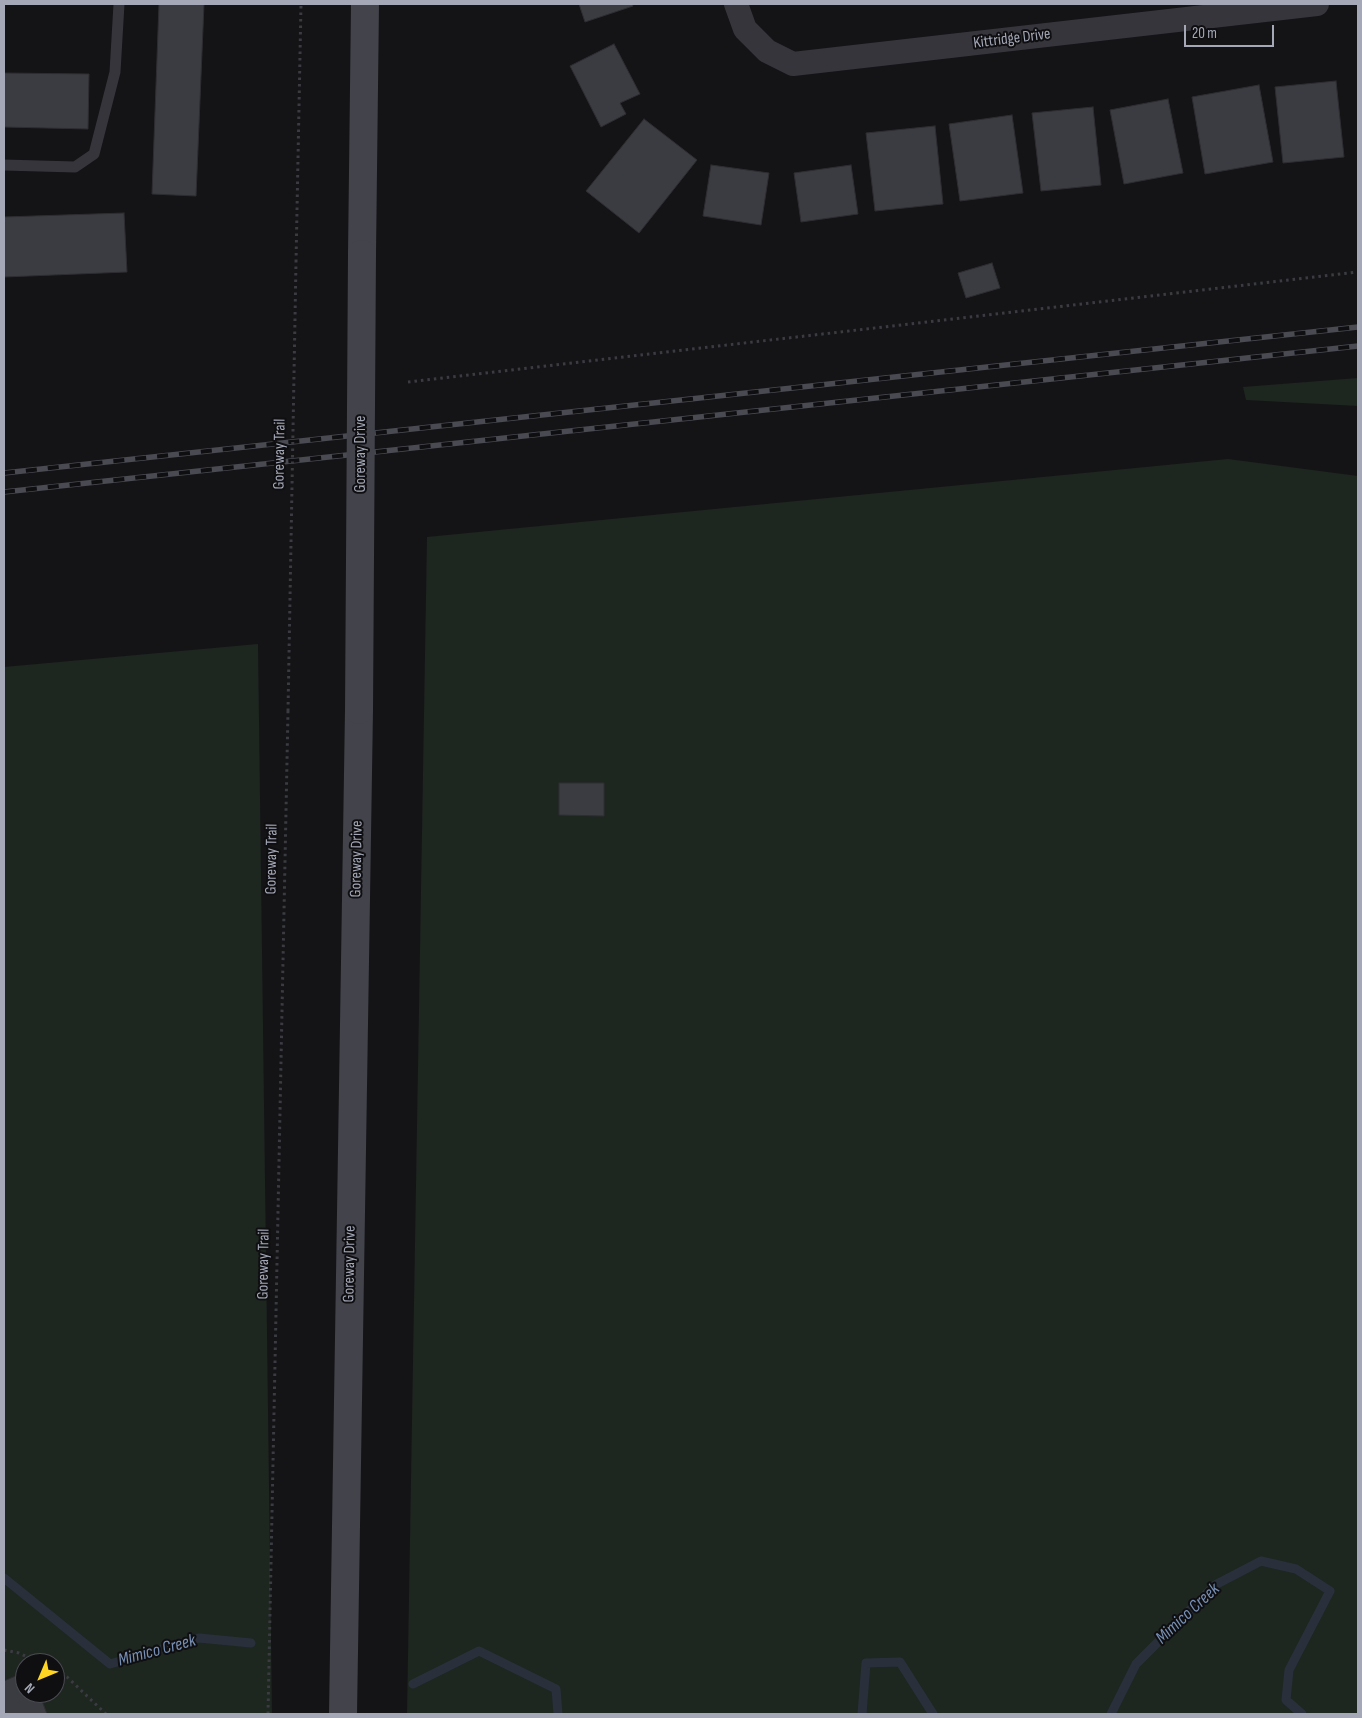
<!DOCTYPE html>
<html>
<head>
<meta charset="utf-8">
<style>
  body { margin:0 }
  #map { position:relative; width:1362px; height:1718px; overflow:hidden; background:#141416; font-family:"Sofia Sans Condensed",sans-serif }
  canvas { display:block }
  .frame { position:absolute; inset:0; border:5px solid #a4a8b7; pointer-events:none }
  .north { position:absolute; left:15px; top:1653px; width:50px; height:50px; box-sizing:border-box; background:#0f0f11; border:1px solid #4b4c53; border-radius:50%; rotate:225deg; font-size:14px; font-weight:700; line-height:20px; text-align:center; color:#a4a8b7 }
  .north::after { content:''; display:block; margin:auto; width:18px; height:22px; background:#ffd423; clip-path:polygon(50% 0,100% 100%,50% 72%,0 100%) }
  .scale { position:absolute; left:1184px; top:25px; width:90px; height:22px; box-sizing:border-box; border:2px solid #a4a8b7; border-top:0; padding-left:6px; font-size:15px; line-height:18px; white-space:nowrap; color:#a4a8b7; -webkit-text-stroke:4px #0f0f11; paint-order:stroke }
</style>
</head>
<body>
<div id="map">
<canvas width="1362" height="1718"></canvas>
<div class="frame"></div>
<div class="north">N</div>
<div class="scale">20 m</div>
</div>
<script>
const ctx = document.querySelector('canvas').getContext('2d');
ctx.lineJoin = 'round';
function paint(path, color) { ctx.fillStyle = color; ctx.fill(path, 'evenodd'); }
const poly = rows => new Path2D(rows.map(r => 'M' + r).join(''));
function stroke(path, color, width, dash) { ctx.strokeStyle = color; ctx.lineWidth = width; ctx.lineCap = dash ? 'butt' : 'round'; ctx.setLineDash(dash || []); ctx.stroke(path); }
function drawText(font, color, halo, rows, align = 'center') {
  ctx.font = font + ' "Sofia Sans Condensed",sans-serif'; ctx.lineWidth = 4; ctx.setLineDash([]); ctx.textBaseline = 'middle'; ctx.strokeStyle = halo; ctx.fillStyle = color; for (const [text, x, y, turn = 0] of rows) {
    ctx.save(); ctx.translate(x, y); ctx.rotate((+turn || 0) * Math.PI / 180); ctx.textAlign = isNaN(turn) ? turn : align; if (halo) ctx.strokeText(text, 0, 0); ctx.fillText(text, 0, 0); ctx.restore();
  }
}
paint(poly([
  [1358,378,1358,406,1246,400,1243,387],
  [1228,459,1358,476,1358,1714,407,1714,427,537],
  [258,644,272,1714,4,1714,4,667],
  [25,1663,55,1663,55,1693,25,1693]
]), '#1e2620');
stroke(poly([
  [4,1578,110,1664,199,1638,251,1643],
  [413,1684,479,1651,556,1689,558,1714],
  [862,1714,866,1663,900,1662,933,1714],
  [1111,1714,1136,1664,1215,1585,1261,1561,1296,1569,1330,1591,1289,1670,1286,1700,1302,1714]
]), '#29303b', 9);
const building = poly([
  [159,4,204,4,196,196,152,194,159,4],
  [579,4,632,4,633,6,585,22,579,4],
  [614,44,640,94,620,103,626,114,601,127,570,66,614,44],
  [4,73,89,74,88,129,4,127,4,73],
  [1336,81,1344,157,1283,163,1275,87,1336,81],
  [1259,85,1273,162,1205,174,1192,97,1259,85],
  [1168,99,1183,173,1124,184,1110,110,1168,99],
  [1093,107,1101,185,1041,191,1032,113,1093,107],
  [1012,115,1023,193,960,201,949,124,1012,115],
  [644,119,697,160,639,233,586,191,644,119],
  [935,126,943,204,875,211,866,133,935,126],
  [711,165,769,173,761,225,703,216,711,165],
  [851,165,858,214,801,222,794,173,851,165],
  [124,213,127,272,4,277,4,217,124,213],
  [992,263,1000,288,966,298,958,273,992,263],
  [559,783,604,783,604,816,559,815,559,783],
  [25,1672,25,1693,39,1693,47,1714,4,1714,4,1681,25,1672]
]);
paint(building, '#3b3c41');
stroke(building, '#2e2e32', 1);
stroke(poly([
  [296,262,301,4],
  [408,382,1358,272],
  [4,1650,19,1653,40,1663],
  [55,1671,67,1677,106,1714],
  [268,1714,288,711]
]), '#3b3c42', 3, [2.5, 4]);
stroke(poly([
  [4,165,75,167,94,154,115,72,119,4]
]), '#35353b', 11);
stroke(poly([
  [736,4,745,29,767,51,793,64,1317,4]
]), '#35353b', 24);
stroke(poly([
  [362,254,365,4],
  [343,1714,359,710]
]), '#42434b', 28);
const rail = poly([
  [4,473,1358,327],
  [4,492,1358,346]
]);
stroke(rail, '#494a52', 5.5);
stroke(rail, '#0f0f11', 4, [11]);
stroke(poly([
  [288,711,296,262]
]), '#3b3c42', 3, [2.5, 4]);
stroke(poly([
  [359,710,362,254]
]), '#42434b', 28);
drawText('16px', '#a4a8b7', '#0f0f11', [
  ["Kittridge Drive",1012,39,-7],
  ["Goreway Trail",280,454,-89],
  ["Goreway Drive",361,454,-90],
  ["Goreway Trail",272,859,-89],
  ["Goreway Drive",357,859,-89],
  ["Goreway Trail",264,1264,-89],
  ["Goreway Drive",350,1264,-89]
]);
drawText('italic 18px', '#7890b5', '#0f0f11', [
  ["Mimico Creek",1188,1614,-43],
  ["Mimico Creek",157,1651,-15]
]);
</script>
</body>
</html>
